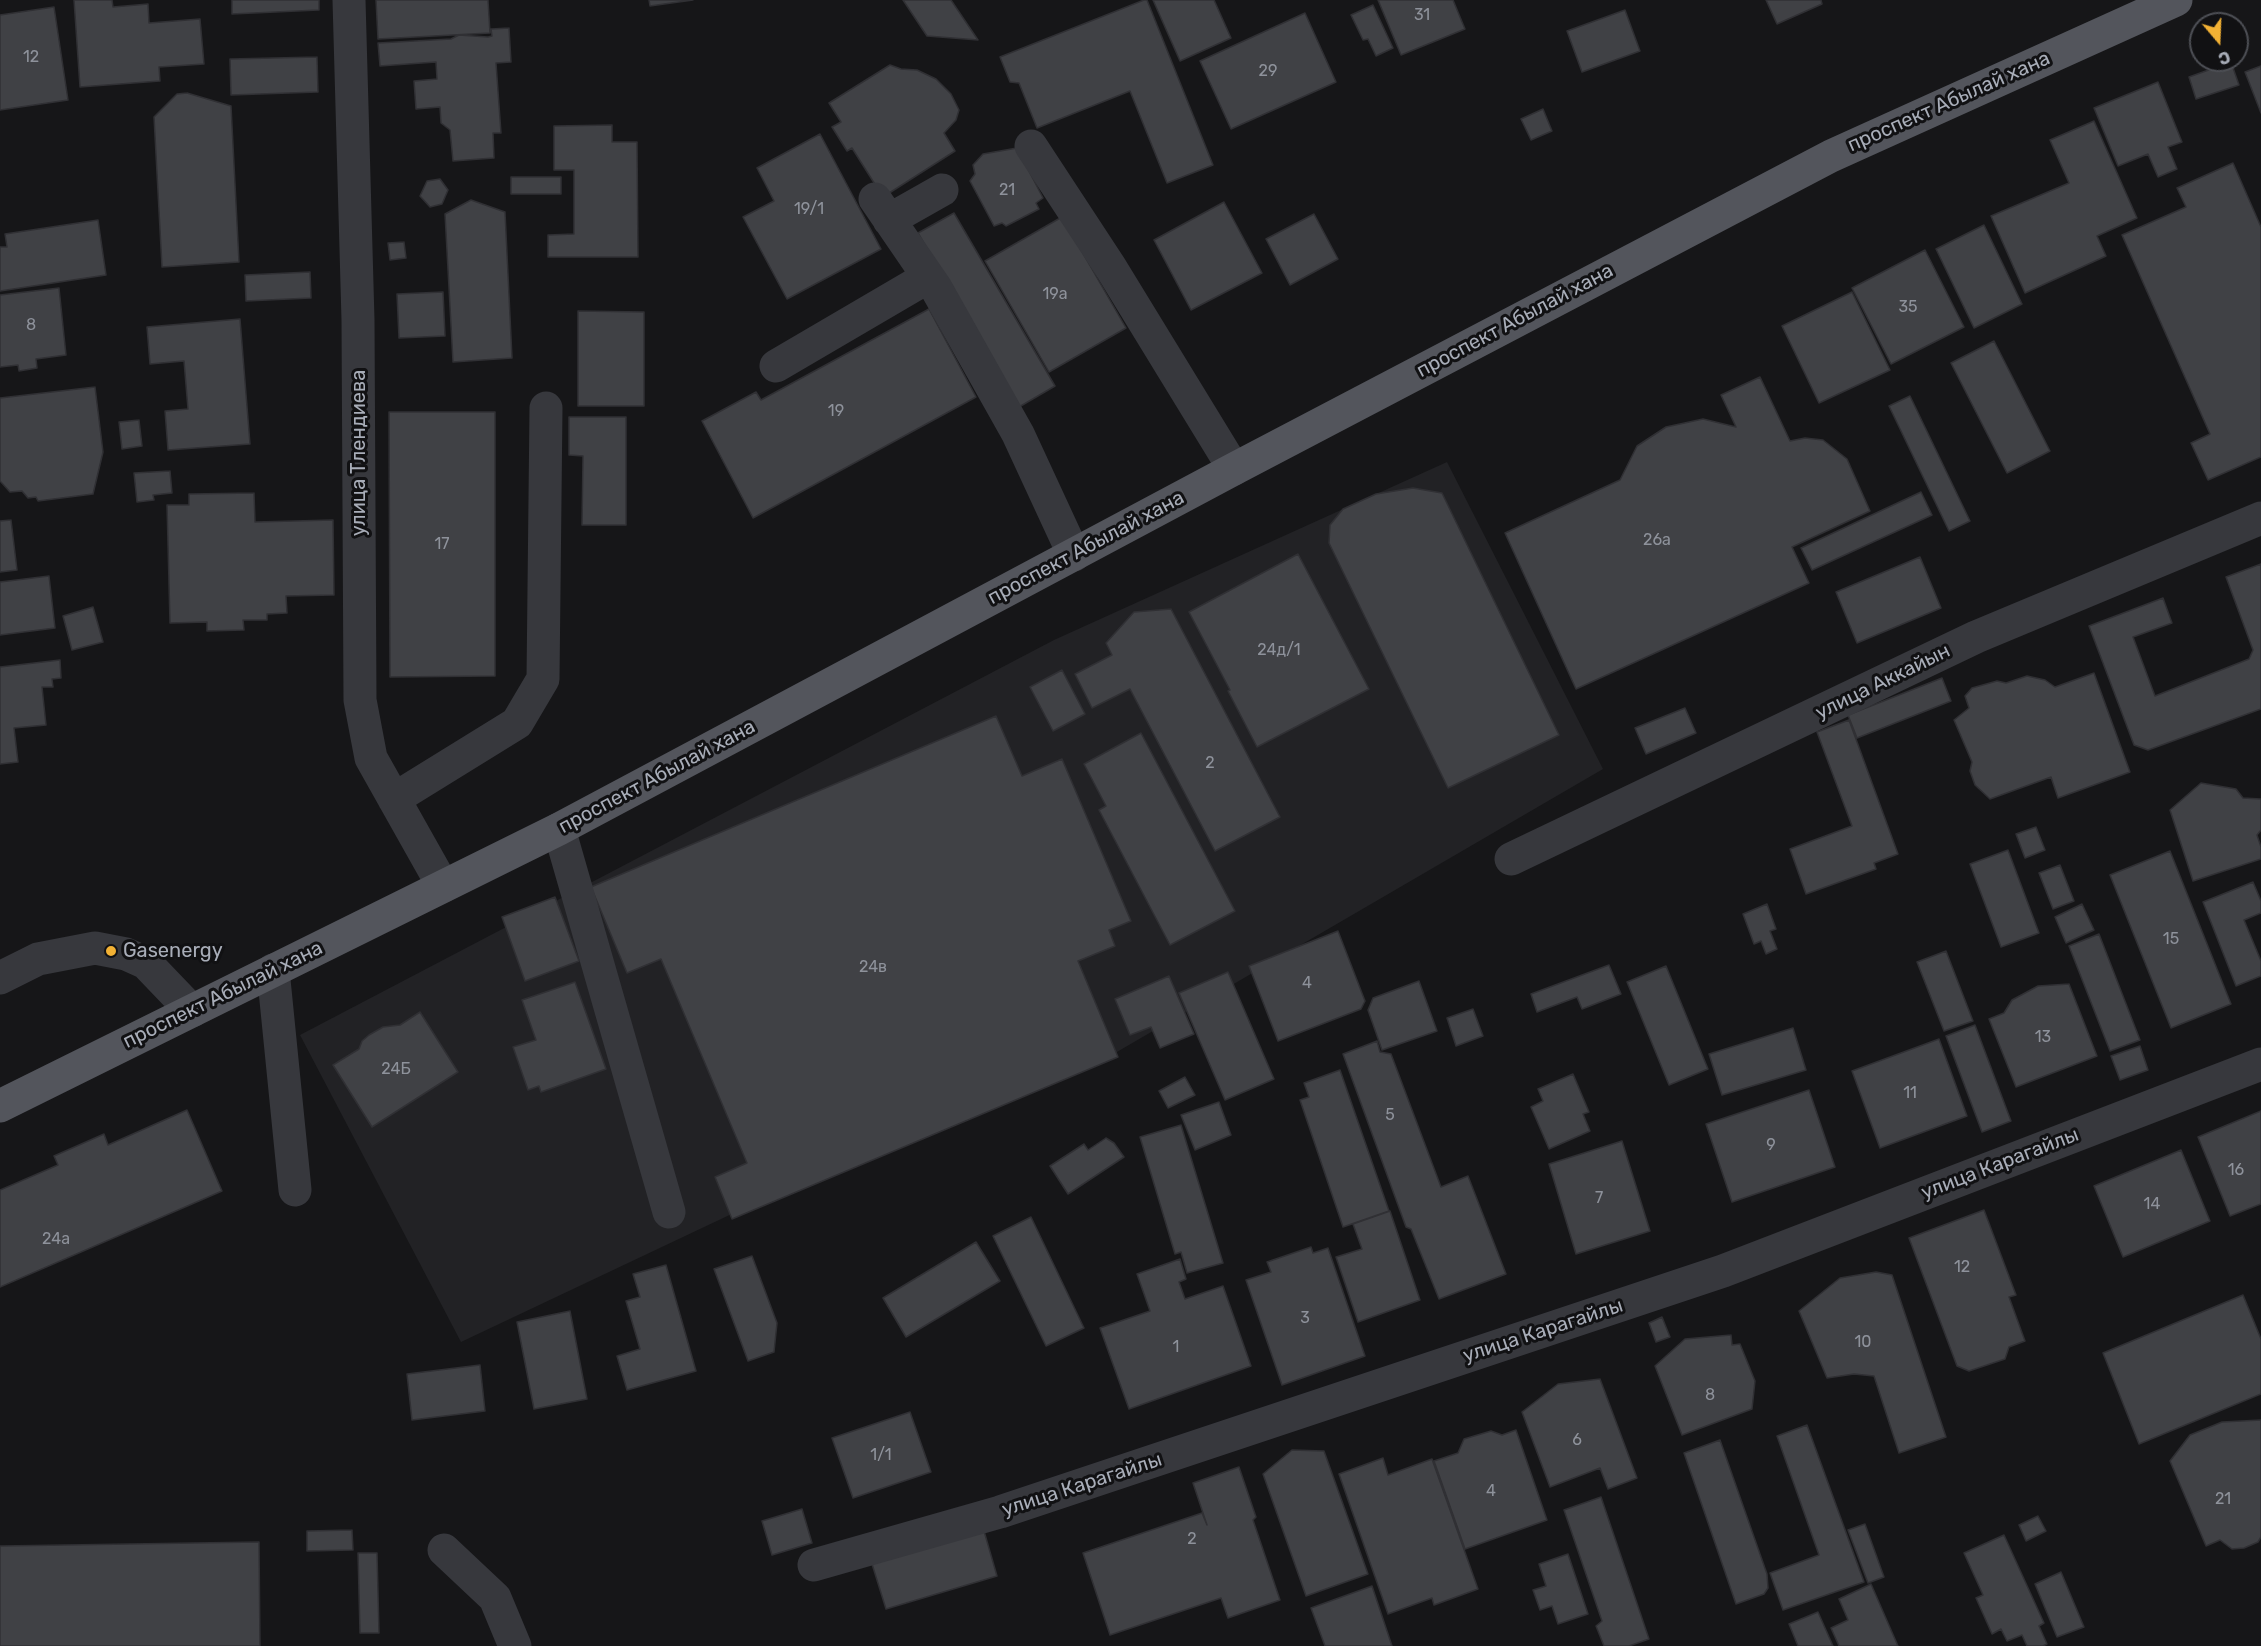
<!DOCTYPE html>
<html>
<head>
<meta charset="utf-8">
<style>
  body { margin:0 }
  #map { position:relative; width:2261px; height:1646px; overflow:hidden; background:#161618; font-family:Rubik,sans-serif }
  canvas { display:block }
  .north { position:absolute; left:2189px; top:12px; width:60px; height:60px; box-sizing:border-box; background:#111113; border:2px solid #4d4f55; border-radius:50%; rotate:161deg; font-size:16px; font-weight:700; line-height:24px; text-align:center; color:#a8adb8 }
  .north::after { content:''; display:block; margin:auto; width:21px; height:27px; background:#f2b134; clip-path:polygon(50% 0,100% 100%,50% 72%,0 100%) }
</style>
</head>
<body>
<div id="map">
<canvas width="2261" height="1646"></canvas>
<div class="north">С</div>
</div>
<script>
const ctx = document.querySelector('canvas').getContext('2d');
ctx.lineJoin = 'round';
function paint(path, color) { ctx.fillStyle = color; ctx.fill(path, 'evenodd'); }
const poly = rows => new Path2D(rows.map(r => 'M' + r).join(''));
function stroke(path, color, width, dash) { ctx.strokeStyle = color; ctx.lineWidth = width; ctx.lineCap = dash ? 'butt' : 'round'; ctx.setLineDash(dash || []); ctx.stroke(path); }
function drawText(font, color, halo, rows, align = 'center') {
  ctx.font = font + ' Rubik,sans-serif'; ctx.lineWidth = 6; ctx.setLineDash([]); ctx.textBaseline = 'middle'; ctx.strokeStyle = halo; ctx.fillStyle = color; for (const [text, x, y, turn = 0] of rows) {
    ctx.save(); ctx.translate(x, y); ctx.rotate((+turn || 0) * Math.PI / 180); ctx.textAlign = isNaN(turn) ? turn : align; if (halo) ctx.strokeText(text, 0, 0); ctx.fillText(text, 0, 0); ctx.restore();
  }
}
paint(poly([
  [1447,462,1603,769,1110,1056,757,1202,461,1342,300,1035,1054,640]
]), '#222225');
const building = poly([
  [74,0,112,0,113,7,148,4,149,23,200,19,204,64,159,67,160,81,80,87,74,0],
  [232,0,319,0,319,10,232,14,232,0],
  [376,0,488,0,490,33,378,39,376,0],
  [649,0,693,0,650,6,649,0],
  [903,0,951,0,978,40,927,36,903,0],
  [1144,0,1147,0,1213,165,1167,183,1130,91,1037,128,1019,83,1010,82,1000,57,1144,0],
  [1153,0,1214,0,1231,38,1180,61,1153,0],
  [1378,0,1453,0,1465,29,1401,55,1378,0],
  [1766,0,1821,0,1822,4,1777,24,1766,0],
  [1373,5,1393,48,1376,56,1368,39,1363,40,1351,15,1373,5],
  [54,7,68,100,0,110,0,15,54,7],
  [1625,10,1640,51,1582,72,1567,31,1625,10],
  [1305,13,1336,82,1231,129,1200,61,1305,13],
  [509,28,511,62,496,63,501,133,493,133,494,158,453,161,450,130,441,123,440,107,416,109,414,81,437,79,436,62,380,66,378,43,451,39,459,35,488,37,492,36,491,29,509,28],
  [317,57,318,92,231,95,230,59,317,57],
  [2231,62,2239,85,2196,99,2189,77,2231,62],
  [890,65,901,69,917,70,936,79,951,94,959,110,956,120,944,133,955,151,883,197,852,148,847,151,832,127,841,122,829,103,890,65],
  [2261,66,2261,113,2245,72,2261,66],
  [2158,82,2182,142,2168,147,2177,169,2158,177,2148,154,2118,166,2094,108,2158,82],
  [187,93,231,106,239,262,162,267,154,117,177,94,187,93],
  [1543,109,1552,131,1531,140,1521,119,1543,109],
  [2094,121,2137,218,2097,236,2106,256,2025,293,1991,216,2069,183,2050,140,2094,121],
  [612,125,612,142,637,142,638,257,548,257,548,235,574,234,574,170,554,170,554,126,612,125],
  [820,134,881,249,787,299,743,217,774,201,757,168,820,134],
  [1017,148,1043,198,1036,203,1039,209,1006,226,1002,223,994,226,970,181,975,174,973,165,983,154,1017,148],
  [2233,163,2261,227,2261,457,2208,480,2191,443,2210,434,2122,235,2186,207,2177,188,2233,163],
  [511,177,561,177,561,194,511,194,511,177],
  [440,179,448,190,442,204,430,207,420,196,427,181,440,179],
  [471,200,505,212,512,358,453,362,445,214,471,200],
  [1224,202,1262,273,1191,310,1154,240,1224,202],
  [954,213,1055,386,1019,407,918,233,954,213],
  [1314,214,1338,259,1290,285,1266,239,1314,214],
  [1062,217,1126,328,1049,372,985,261,1062,217],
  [98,220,106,275,0,291,0,247,7,247,5,234,98,220],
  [1984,225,2022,304,1974,328,1936,249,1984,225],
  [404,242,406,258,390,260,388,243,404,242],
  [1925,250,1964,327,1891,364,1852,288,1925,250],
  [310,272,311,298,246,301,245,275,310,272],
  [59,288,66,355,36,359,37,368,19,371,18,365,0,367,0,295,59,288],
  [443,292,445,336,399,338,397,294,443,292],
  [1852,292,1890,370,1819,403,1782,326,1852,292],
  [929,309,976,397,753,518,702,421,756,392,761,400,929,309],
  [578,311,644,312,644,406,578,406,578,311],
  [240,319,250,444,168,450,165,411,188,409,184,361,150,364,147,327,240,319],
  [1994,341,2050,451,2007,473,1951,363,1994,341],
  [1760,377,1790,441,1805,438,1823,440,1847,459,1870,511,1792,547,1809,583,1576,689,1505,533,1620,480,1637,446,1666,427,1703,419,1736,427,1721,395,1760,377],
  [95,387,103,452,93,494,38,501,36,497,28,498,22,491,10,492,0,481,0,398,95,387],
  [1910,396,1970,521,1949,531,1889,406,1910,396],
  [389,412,495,412,495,676,390,677,389,412],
  [569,417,626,417,626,525,582,525,583,456,569,455,569,417],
  [139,420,142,446,122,449,119,422,139,420],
  [170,471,172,493,153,495,154,500,137,502,134,473,170,471],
  [1413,488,1442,493,1559,735,1448,788,1329,543,1330,525,1343,509,1376,494,1413,488],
  [1921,492,1932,515,1812,570,1801,548,1921,492],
  [254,493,255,522,333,520,334,595,286,596,287,613,267,614,267,620,243,620,244,630,207,631,207,622,170,623,167,505,189,505,189,494,254,493],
  [11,520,17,570,0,572,0,521,11,520],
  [1298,554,1369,689,1257,747,1228,691,1230,690,1189,612,1298,554],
  [1920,557,1941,608,1857,643,1836,592,1920,557],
  [2261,564,2261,709,2148,750,2134,745,2089,626,2163,598,2172,623,2133,637,2155,696,2249,659,2253,650,2226,577,2261,564],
  [49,576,55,628,0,635,0,582,49,576],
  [93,607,103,642,72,650,63,616,93,607],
  [1171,609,1280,817,1215,851,1130,689,1092,708,1075,674,1112,655,1106,643,1134,612,1171,609],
  [60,660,61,678,52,679,53,687,42,687,46,725,14,728,18,762,0,764,0,667,60,660],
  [1062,670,1085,714,1053,731,1030,687,1062,670],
  [2094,673,2130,772,2058,798,2051,777,1990,799,1975,785,1970,771,1972,762,1954,720,1969,708,1965,696,1972,688,1997,681,2006,683,2027,676,2045,680,2055,687,2094,673],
  [1942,678,1951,701,1857,738,1848,715,1942,678],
  [1685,708,1696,733,1646,754,1635,728,1685,708],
  [996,716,1022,776,1062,759,1131,921,1109,930,1115,946,1078,961,1118,1057,732,1219,715,1177,747,1163,661,959,627,973,591,887,996,716],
  [1849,720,1898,854,1874,863,1876,869,1806,894,1790,849,1852,826,1817,732,1849,720],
  [1141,733,1235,911,1170,945,1099,810,1106,806,1084,764,1141,733],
  [2201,783,2236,789,2243,798,2261,799,2261,830,2257,835,2261,847,2261,859,2193,881,2170,810,2201,783],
  [2036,827,2045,850,2025,858,2016,834,2036,827],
  [2008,850,2039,933,2001,947,1970,864,2008,850],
  [2170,851,2231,1004,2171,1028,2110,875,2170,851],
  [2060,865,2074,901,2053,909,2039,873,2060,865],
  [2253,882,2261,901,2261,913,2244,920,2261,961,2261,976,2236,986,2203,902,2253,882],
  [555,897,579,961,525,981,502,917,555,897],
  [1767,904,1776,929,1770,931,1777,949,1766,954,1761,941,1754,944,1743,914,1767,904],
  [2082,904,2094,930,2066,943,2055,917,2082,904],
  [1338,931,1365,1001,1361,1009,1278,1041,1249,966,1338,931],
  [2099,934,2140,1040,2110,1051,2069,946,2099,934],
  [1946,951,1973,1021,1944,1031,1917,962,1946,951],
  [1609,965,1621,994,1582,1009,1577,997,1537,1012,1531,994,1609,965],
  [1666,966,1708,1069,1669,1085,1627,982,1666,966],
  [1228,972,1274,1079,1225,1100,1179,993,1228,972],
  [1169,976,1194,1034,1160,1048,1151,1027,1130,1035,1115,999,1169,976],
  [1419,981,1437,1031,1382,1050,1368,1010,1373,998,1419,981],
  [575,982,606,1069,541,1092,539,1086,528,1090,513,1047,536,1040,522,1000,575,982],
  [2069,984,2097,1056,2016,1087,1989,1019,2004,1013,2012,1000,2038,986,2069,984],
  [1473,1009,1483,1036,1456,1046,1447,1018,1473,1009],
  [420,1012,458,1072,372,1127,333,1065,359,1049,362,1041,369,1035,383,1027,400,1025,420,1012],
  [1975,1025,2011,1121,1982,1132,1946,1036,1975,1025],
  [1793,1028,1806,1070,1722,1095,1709,1054,1793,1028],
  [1939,1039,1967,1116,1880,1148,1852,1071,1939,1039],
  [1377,1041,1380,1052,1391,1054,1441,1187,1468,1176,1506,1274,1439,1299,1411,1229,1406,1227,1343,1054,1377,1041],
  [2140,1046,2148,1070,2120,1080,2111,1056,2140,1046],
  [1340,1070,1389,1211,1343,1227,1300,1100,1309,1097,1304,1083,1340,1070],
  [1573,1074,1589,1112,1583,1114,1590,1131,1549,1149,1531,1107,1543,1101,1538,1089,1573,1074],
  [1185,1077,1195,1095,1168,1108,1159,1091,1185,1077],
  [1809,1090,1835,1167,1732,1202,1706,1124,1809,1090],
  [1219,1102,1231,1135,1195,1150,1181,1115,1219,1102],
  [187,1110,222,1191,0,1287,0,1190,58,1165,54,1156,104,1134,108,1145,187,1110],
  [2261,1111,2261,1204,2230,1216,2198,1137,2261,1111],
  [1181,1125,1223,1263,1187,1273,1181,1252,1175,1254,1140,1137,1181,1125],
  [1106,1138,1114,1143,1124,1157,1068,1194,1050,1166,1084,1144,1088,1150,1106,1138],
  [1622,1141,1650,1231,1576,1254,1549,1164,1622,1141],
  [2181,1150,2210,1221,2123,1257,2094,1186,2181,1150],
  [1984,1210,2016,1295,2009,1297,2025,1341,2009,1347,2005,1359,1969,1371,1957,1366,1909,1238,1984,1210],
  [1390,1211,1420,1300,1358,1322,1336,1257,1362,1249,1353,1224,1390,1211],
  [1031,1217,1084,1328,1046,1346,993,1236,1031,1217],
  [976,1242,1000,1281,906,1337,883,1298,976,1242],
  [1311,1247,1313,1253,1328,1248,1365,1356,1282,1385,1246,1280,1271,1272,1267,1262,1311,1247],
  [752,1256,777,1323,774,1352,748,1361,714,1269,752,1256],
  [1180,1259,1186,1279,1179,1282,1185,1299,1223,1286,1251,1366,1129,1409,1100,1328,1150,1311,1137,1274,1180,1259],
  [666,1265,696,1371,627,1390,617,1356,640,1349,626,1301,640,1297,633,1274,666,1265],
  [1876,1272,1892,1275,1946,1437,1899,1453,1874,1376,1854,1374,1827,1378,1799,1311,1840,1278,1876,1272],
  [2243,1295,2261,1339,2261,1394,2139,1444,2103,1353,2243,1295],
  [570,1311,587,1399,534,1409,517,1322,570,1311],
  [1662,1317,1670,1337,1656,1342,1649,1323,1662,1317],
  [1731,1335,1732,1345,1740,1344,1755,1381,1752,1409,1682,1435,1655,1366,1685,1339,1731,1335],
  [480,1365,485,1411,412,1420,407,1374,480,1365],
  [1600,1379,1637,1478,1608,1489,1600,1468,1550,1487,1522,1412,1558,1384,1600,1379],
  [910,1412,931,1472,853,1498,832,1438,910,1412],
  [2261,1420,2261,1537,2258,1542,2244,1548,2232,1549,2220,1540,2206,1546,2170,1461,2190,1435,2222,1422,2261,1420],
  [1807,1425,1864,1582,1783,1610,1770,1573,1819,1555,1777,1436,1807,1425],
  [1516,1430,1547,1520,1465,1549,1434,1461,1458,1453,1464,1439,1491,1431,1502,1435,1516,1430],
  [1720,1440,1767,1574,1768,1588,1764,1594,1736,1604,1684,1453,1720,1440],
  [1292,1450,1324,1451,1368,1574,1306,1596,1263,1474,1292,1450],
  [1383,1458,1388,1475,1432,1459,1478,1589,1434,1605,1432,1598,1388,1614,1339,1474,1383,1458],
  [1239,1467,1256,1517,1253,1520,1280,1600,1228,1618,1221,1598,1110,1635,1083,1553,1202,1513,1207,1525,1193,1483,1239,1467],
  [1601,1497,1649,1639,1629,1646,1604,1646,1596,1626,1602,1621,1564,1510,1601,1497],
  [802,1509,812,1543,772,1555,762,1521,802,1509],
  [2038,1516,2046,1531,2026,1541,2019,1525,2038,1516],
  [1865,1524,1884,1577,1868,1583,1848,1530,1865,1524],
  [352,1530,353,1550,307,1551,307,1531,352,1530],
  [984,1531,997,1576,886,1609,872,1564,984,1531],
  [2004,1535,2044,1623,2039,1626,2047,1644,2043,1646,2027,1646,2022,1635,2007,1641,2001,1629,1992,1634,1976,1598,1983,1595,1964,1553,2004,1535],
  [259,1542,260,1646,0,1646,0,1546,259,1542],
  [358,1553,377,1553,379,1633,360,1633,358,1553],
  [1568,1554,1588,1614,1558,1624,1552,1606,1540,1610,1533,1590,1546,1586,1539,1564,1568,1554],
  [2061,1572,2084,1627,2057,1637,2035,1584,2061,1572],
  [1871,1584,1898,1646,1839,1646,1831,1628,1848,1620,1839,1599,1871,1584],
  [1372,1586,1392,1646,1325,1646,1311,1608,1372,1586],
  [1818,1612,1833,1646,1798,1646,1789,1624,1818,1612]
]);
paint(building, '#404145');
stroke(building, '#303034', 1.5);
stroke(poly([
  [349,0,358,320,360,700,371,758,443,886],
  [1031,146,1111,268,1234,469],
  [875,199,936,288,1018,434,1074,555],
  [889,220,942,190],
  [776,366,928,277],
  [394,799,517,723,543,679,546,408],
  [559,829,669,1212],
  [1511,859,1976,637,2261,518],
  [273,970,295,1190],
  [0,978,38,959,95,948,126,954,146,963,192,1011],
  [444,1550,495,1598,515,1646],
  [814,1565,1000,1512,1723,1271,2261,1064]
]), '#37383d', 33);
stroke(poly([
  [0,1106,559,829,1234,469,1831,156,2176,0]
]), '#53555c', 33);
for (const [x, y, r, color] of [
  [111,951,6,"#f2b134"]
]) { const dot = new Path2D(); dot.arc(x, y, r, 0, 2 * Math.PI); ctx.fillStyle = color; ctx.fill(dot); stroke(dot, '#111113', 2); }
drawText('16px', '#8e929b', null, [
  ["31",1422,15],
  ["12",31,57],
  ["29",1268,71],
  ["21",1007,190],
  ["19/1",809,209],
  ["19а",1055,294],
  ["35",1908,307],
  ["8",31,325],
  ["19",836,411],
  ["26а",1657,540],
  ["17",442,544],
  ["24д/1",1279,650],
  ["2",1210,763],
  ["15",2171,939],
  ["24в",873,967],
  ["4",1307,983],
  ["13",2043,1037],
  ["24Б",396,1069],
  ["11",1910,1093],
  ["5",1390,1115],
  ["9",1771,1145],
  ["16",2236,1170],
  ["7",1599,1198],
  ["14",2152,1204],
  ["24а",56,1239],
  ["12",1962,1267],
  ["3",1305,1318],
  ["10",1863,1342],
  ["1",1176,1347],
  ["8",1710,1395],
  ["6",1577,1440],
  ["1/1",881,1455],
  ["4",1491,1491],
  ["21",2223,1499],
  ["2",1192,1539]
]);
drawText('20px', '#a8adb8', '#111113', [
  ["проспект Абылай хана",1949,102,-24],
  ["проспект Абылай хана",1515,321,-28],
  ["улица Тлендиева",359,453,-90],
  ["проспект Абылай хана",1086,548,-28],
  ["улица Аккайын",1883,682,-26],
  ["проспект Абылай хана",657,777,-28],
  ["проспект Абылай хана",223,995,-26],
  ["улица Карагайлы",2000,1164,-21],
  ["улица Карагайлы",1543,1331,-18],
  ["улица Карагайлы",1082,1485,-18]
]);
drawText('20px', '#a8adb8', '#111113', [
  ["Gasenergy",123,951]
], 'left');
</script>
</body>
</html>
